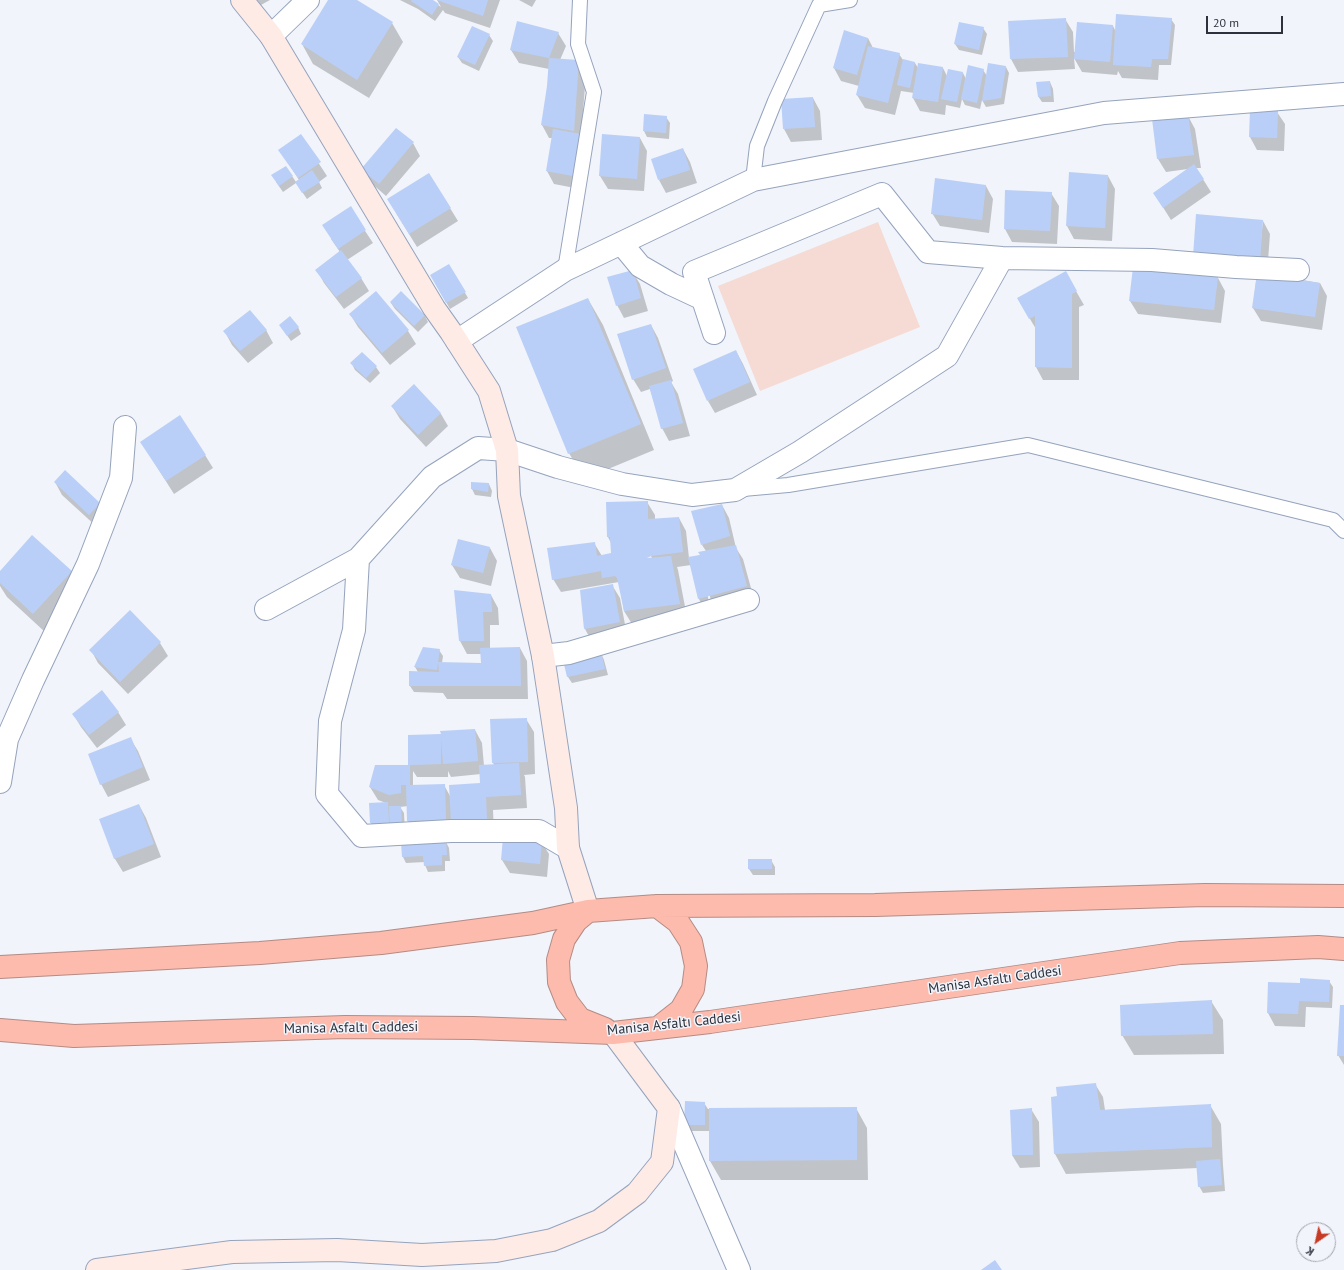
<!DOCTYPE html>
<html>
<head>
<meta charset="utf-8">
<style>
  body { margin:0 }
  #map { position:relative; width:1344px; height:1270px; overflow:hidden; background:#f1f4fa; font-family:"PT Sans",sans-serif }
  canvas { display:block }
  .north { position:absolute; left:1296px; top:1222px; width:40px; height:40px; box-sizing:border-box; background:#f1f4fa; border:1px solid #a2a6ae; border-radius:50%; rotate:214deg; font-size:11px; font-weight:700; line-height:16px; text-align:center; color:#2c313c }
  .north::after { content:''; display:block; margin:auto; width:14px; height:18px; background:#c63b25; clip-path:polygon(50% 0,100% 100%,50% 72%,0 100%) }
  .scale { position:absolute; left:1206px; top:16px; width:77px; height:18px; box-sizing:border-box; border:2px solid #2c313c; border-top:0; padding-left:5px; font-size:12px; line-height:14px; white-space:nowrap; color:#2c313c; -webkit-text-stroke:3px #f1f4fa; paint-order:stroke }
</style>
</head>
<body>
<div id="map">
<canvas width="1344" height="1270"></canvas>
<div class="north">K</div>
<div class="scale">20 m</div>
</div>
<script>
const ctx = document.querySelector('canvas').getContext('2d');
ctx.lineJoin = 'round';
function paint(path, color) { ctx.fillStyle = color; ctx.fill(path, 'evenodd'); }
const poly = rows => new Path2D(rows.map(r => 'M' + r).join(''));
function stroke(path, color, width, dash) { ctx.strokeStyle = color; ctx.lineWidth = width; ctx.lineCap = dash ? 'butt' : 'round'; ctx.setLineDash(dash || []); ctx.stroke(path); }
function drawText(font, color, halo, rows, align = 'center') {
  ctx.font = font + ' "PT Sans",sans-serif'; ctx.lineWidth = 3; ctx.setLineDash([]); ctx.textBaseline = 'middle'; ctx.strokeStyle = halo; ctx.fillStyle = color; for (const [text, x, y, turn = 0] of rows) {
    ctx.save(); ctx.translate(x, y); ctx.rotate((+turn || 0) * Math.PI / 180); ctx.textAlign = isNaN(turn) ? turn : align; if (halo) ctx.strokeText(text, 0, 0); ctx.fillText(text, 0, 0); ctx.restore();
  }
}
paint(poly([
  [878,222,920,327,760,391,718,286]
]), '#f6dad4');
paint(poly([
  [257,0,270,0,261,5],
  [330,0,356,0,392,23,403,42,369,98,313,64,302,44],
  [400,0,431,0,441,7,437,0,500,0,490,28,445,13,443,10,435,21,418,9],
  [519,0,536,0,532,7],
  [1065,19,1073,32,1074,52,1075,52,1113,26,1116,32,1171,19,1175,25,1171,65,1159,65,1158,80,1122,78,1118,71,1117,75,1082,72,1074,58,1075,69,1018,72,1011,59,1009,22],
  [518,22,558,33,566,46,560,60,579,61,586,74,581,137,580,189,554,184,547,171,553,138,549,138,542,125,548,86,549,69,519,63,511,50],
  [983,28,987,34,982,55,959,50,955,44],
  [489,35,493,41,479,71,462,63,458,57],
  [868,38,873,48,899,54,903,60,915,63,918,68,919,64,943,68,947,76,949,70,963,73,966,79,983,70,987,76,1006,67,1009,73,1004,104,986,107,982,100,980,109,965,105,962,99,960,108,946,105,945,115,920,111,913,98,914,93,901,91,895,115,865,108,857,95,859,86,841,81,834,68],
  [1050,82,1053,89,1054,102,1042,102,1038,96],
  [813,98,820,111,822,140,791,142,784,129],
  [1277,112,1285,124,1284,151,1257,150,1250,137],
  [1188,116,1195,129,1201,168,1196,168,1211,192,1171,220,1154,193,1188,169,1166,172,1158,159,1153,120],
  [666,117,670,123,669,139,647,137,644,131],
  [301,136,327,176,319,182,322,188,307,199,296,183,283,192,276,182,286,167,296,182,299,180,280,150],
  [640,138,647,151,644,191,608,189,600,176],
  [413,143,420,156,386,196,370,182,363,169],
  [683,149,690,162,697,183,666,193,659,180],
  [429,174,458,221,417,247,396,213],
  [1108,176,1115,189,1112,241,1074,239,1067,226],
  [986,186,993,199,989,233,940,226,932,213],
  [1051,193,1059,206,1057,244,1012,242,1005,229],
  [350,208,373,243,347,260,361,278,369,291,344,309,324,283,317,270,340,252,331,239],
  [1263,221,1270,234,1267,274,1320,283,1327,296,1322,330,1261,321,1253,308],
  [449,265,468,298,450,309,431,275],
  [632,271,640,284,648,311,624,318,617,305],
  [1065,272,1084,305,1079,307,1079,380,1043,380,1036,367,1036,329,1018,299],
  [1218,278,1225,291,1221,323,1138,314,1130,301],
  [401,292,425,316,428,322,418,332,395,309,391,303],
  [376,293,408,331,416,344,390,365,358,327,350,314],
  [588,299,603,325,654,450,584,479,569,453],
  [651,325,658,338,673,381,671,382,678,394,690,436,669,441,662,428,650,389,641,392,633,379],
  [298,327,301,334,291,341,284,331],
  [266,330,273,343,248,363,232,345,225,332],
  [736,351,743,364,757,395,715,413,708,401],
  [352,364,376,367,380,373,370,383,355,370],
  [414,385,441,414,448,426,426,447,400,419,392,406],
  [141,442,205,455,213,468,174,494],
  [65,471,99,504,97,527,62,495,55,482],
  [472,483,489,484,492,491,491,497,475,495,472,489],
  [647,502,655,515,655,520,679,518,686,531,689,558,701,555,706,551,702,545,722,505,729,518,736,548,743,559,754,599,702,605,699,599,691,565,677,567,678,570,687,617,632,624,624,611,619,582,561,592,553,579,594,543,602,556,612,554,611,543,608,537],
  [651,556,652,558,618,562],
  [700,561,702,561,711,601,709,602],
  [490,548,497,561,491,586,460,578,452,565],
  [71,572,82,591,45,632,7,597,0,586,0,573],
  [612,585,620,598,627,635,592,642,585,629,581,591],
  [455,592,491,595,498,608,499,625,490,625,490,649,520,648,527,661,528,699,447,699,443,693,414,692,410,686,410,672,418,672,415,667,424,648,439,650,443,656,442,663,482,664,481,654,467,654,460,641],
  [130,612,160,643,168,656,128,694,98,663,91,650],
  [601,653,604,660,608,675,572,683,568,677,564,661],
  [118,712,126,725,97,748,81,727,73,714],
  [526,719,534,732,535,774,524,775,525,777,527,808,493,810,494,833,416,834,408,821,408,806,400,807,404,813,405,833,374,829,371,823,370,804,386,803,378,800,370,787,376,766,410,766,409,764,442,735,475,730,482,743,484,766,494,766,493,762],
  [413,771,417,777,448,777,448,771,451,777,481,774,482,784,450,796,444,785,413,786],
  [130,738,138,751,150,780,108,797,101,784],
  [139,805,146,818,161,857,123,872,115,859,100,820],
  [541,841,549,854,547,877,510,873,502,860],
  [446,842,449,848,450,861,445,861,445,871,428,872,425,865,425,862,406,863,403,857,402,844],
  [771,860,775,867,775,875,753,875,749,869],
  [1329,981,1333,987,1332,1008,1306,1007,1305,1027,1275,1026,1268,1013,1301,984],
  [1211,1001,1223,1020,1224,1054,1134,1055,1122,1035],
  [1344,1006,1344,1065,1338,1055],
  [1095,1084,1103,1097,1105,1110,1210,1105,1221,1124,1223,1165,1225,1191,1203,1193,1199,1186,1198,1168,1066,1174,1055,1154,1052,1098],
  [704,1103,708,1109,856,1108,867,1128,868,1180,721,1180,710,1161,710,1131,689,1131,685,1125],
  [1031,1109,1039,1122,1040,1167,1020,1168,1012,1155]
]), '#0003');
paint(poly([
  [328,0,357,0,393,22,357,80,301,44],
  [412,0,433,0,439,4,432,15,411,1],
  [437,0,488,0,483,16],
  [1116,14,1172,18,1168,59,1152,59,1151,67,1113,65],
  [1066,18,1068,57,1010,59,1008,21],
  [517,21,559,32,549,58,510,50],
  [959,22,984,27,979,50,954,44],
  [1077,22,1113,25,1110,62,1074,59],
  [472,26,490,34,475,65,457,57],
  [844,30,868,38,857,75,833,68],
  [868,46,900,53,888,103,856,95],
  [549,58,579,60,574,131,541,125,547,86],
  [903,59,915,62,910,88,897,85],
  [918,63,943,67,938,102,912,98],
  [988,63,1006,66,1001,98,982,101],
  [968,65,984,69,977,103,961,99],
  [948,69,963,72,957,102,941,99],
  [1050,81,1051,96,1038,97,1036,82],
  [813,97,815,127,783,129,781,99],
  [1250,110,1278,111,1277,138,1249,137],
  [644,114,667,116,666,133,643,131],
  [1188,115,1194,155,1157,159,1152,119],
  [396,128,414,142,379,184,361,169],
  [553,129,581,134,573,176,546,171],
  [301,134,321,162,298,178,278,150],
  [602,134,640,137,637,179,599,176],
  [683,148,690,170,658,180,651,159],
  [1194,164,1204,179,1163,208,1153,193],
  [286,166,293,176,279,186,271,175],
  [312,170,320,182,302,193,295,182],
  [1069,172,1108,175,1105,228,1066,226],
  [429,173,451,208,409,234,387,199],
  [935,178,986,185,982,220,931,214],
  [1005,190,1052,192,1050,231,1004,229],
  [351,206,366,230,338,249,322,225],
  [1196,214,1263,220,1260,261,1193,256],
  [341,250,362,278,336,297,315,270],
  [449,264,466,292,446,303,430,275],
  [1133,267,1218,277,1214,310,1129,301],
  [633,270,641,298,616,306,607,277],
  [1066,271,1077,291,1072,294,1072,368,1035,367,1035,316,1029,319,1017,298],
  [1257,273,1320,283,1315,317,1252,308],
  [376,291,409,330,382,353,349,314],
  [401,291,425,315,414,326,390,302],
  [588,298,641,424,568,454,516,327],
  [250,310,267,330,240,351,223,331],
  [290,316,299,327,287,336,279,325],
  [651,324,666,368,632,380,617,334],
  [736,350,750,382,707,401,693,369],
  [362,352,377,366,366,378,350,363],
  [671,380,683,423,661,429,649,386],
  [414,384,441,413,418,435,391,406],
  [180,415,206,455,166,481,140,442],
  [65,470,100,503,89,515,54,482],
  [471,482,489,483,488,492,471,489],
  [648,501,648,519,679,517,683,552,651,556,647,558,671,556,680,604,624,611,617,578,615,576,602,578,601,571,552,580,547,548,595,542,597,556,611,553,610,537,607,537,606,502],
  [722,504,730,536,701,545,691,511],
  [32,535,72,571,33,614,0,583,0,571],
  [458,539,490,547,483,573,451,565],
  [736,545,747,586,698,599,688,557,700,555,698,552],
  [613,584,620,622,584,629,580,590],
  [454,590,491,594,492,612,483,612,484,641,459,641],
  [130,610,161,642,120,682,89,650],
  [423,647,440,649,438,662,481,663,480,648,520,647,521,686,409,686,409,671,439,672,438,662,437,670,414,667],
  [601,652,605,669,567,677,563,660],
  [102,690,119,712,89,735,72,714],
  [527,718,528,762,492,763,490,719],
  [475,729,478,761,443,764,441,738,441,764,410,765,410,785,445,784,446,820,407,821,406,785,401,785,401,793,389,795,369,787,375,765,408,765,408,735,441,734,440,731],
  [131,737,143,767,100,785,88,754],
  [519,763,521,795,486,797,487,820,451,822,449,785,480,783,479,765],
  [388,802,389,823,370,823,369,803],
  [139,804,154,844,114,859,99,819],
  [389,806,401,806,402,827,390,830],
  [503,837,542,840,540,864,501,860],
  [446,841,447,855,442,855,442,865,424,866,423,856,402,857,401,843],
  [748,859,772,859,772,869,748,869],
  [1300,978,1330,980,1329,1002,1299,1001,1298,1014,1267,1013,1268,982,1300,983],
  [1212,1000,1213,1034,1121,1036,1120,1005],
  [1340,1005,1344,1005,1344,1056,1337,1056],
  [1096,1083,1100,1110,1211,1104,1212,1147,1054,1154,1051,1097,1057,1096,1056,1087],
  [685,1101,705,1102,705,1125,684,1125],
  [857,1107,857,1160,709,1161,709,1108],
  [1032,1108,1033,1155,1012,1155,1010,1110],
  [1220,1159,1222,1185,1198,1187,1196,1161],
  [995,1260,1002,1270,981,1270]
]), '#bacff7');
const lane = poly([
  [753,180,757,146,775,101,819,5,850,0],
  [565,270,594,92,578,44,580,0],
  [743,489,788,485,1028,445,1333,520,1344,531]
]);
const street = poly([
  [271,36,308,0],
  [621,243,640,266,671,284,703,299],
  [714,333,694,272,882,194,928,252,1002,258,1152,260,1236,267,1298,270],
  [457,341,565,270,753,180,1104,113,1344,94],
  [358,559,354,630,330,721,327,794,362,836,451,831,539,831,568,848],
  [266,609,358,559,432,477,478,448,507,450,558,467,622,484,692,495,735,490,800,452,947,356,1002,258],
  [543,656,569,653,748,600],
  [0,782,7,739,33,680,88,564,121,478,125,427],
  [669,1108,739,1270]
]);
const secondary = poly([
  [242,0,271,36,434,308,451,332,489,391,507,450,509,496,543,656,566,808,568,848,588,911],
  [97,1270,232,1252,337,1250,422,1255,496,1251,552,1240,599,1221,637,1193,662,1162,669,1108,613,1033]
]);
const highway = poly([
  [657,906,678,922,691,942,696,966,693,989,681,1010,658,1028],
  [588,911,576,921,564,939,558,960,559,982,567,1002,580,1019,605,1029],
  [0,967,260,953,381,943,533,923,588,911,657,906,875,905,1205,895,1344,896],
  [0,1030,74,1036,345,1027,473,1028,613,1033,710,1022,1180,953,1318,947,1344,949]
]);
stroke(lane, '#95a3bd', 16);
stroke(street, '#95a3bd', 24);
stroke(secondary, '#95a3bd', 24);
stroke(highway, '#b48b85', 24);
stroke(lane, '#fff', 14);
stroke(street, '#fff', 22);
stroke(secondary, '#feebe6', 22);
stroke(highway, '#fdbbad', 22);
drawText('14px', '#2c313c', '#f1f4fa', [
  ["Manisa Asfaltı Caddesi",995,980,-8],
  ["Manisa Asfaltı Caddesi",674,1024,-6],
  ["Manisa Asfaltı Caddesi",351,1028,-1]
]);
</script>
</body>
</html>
